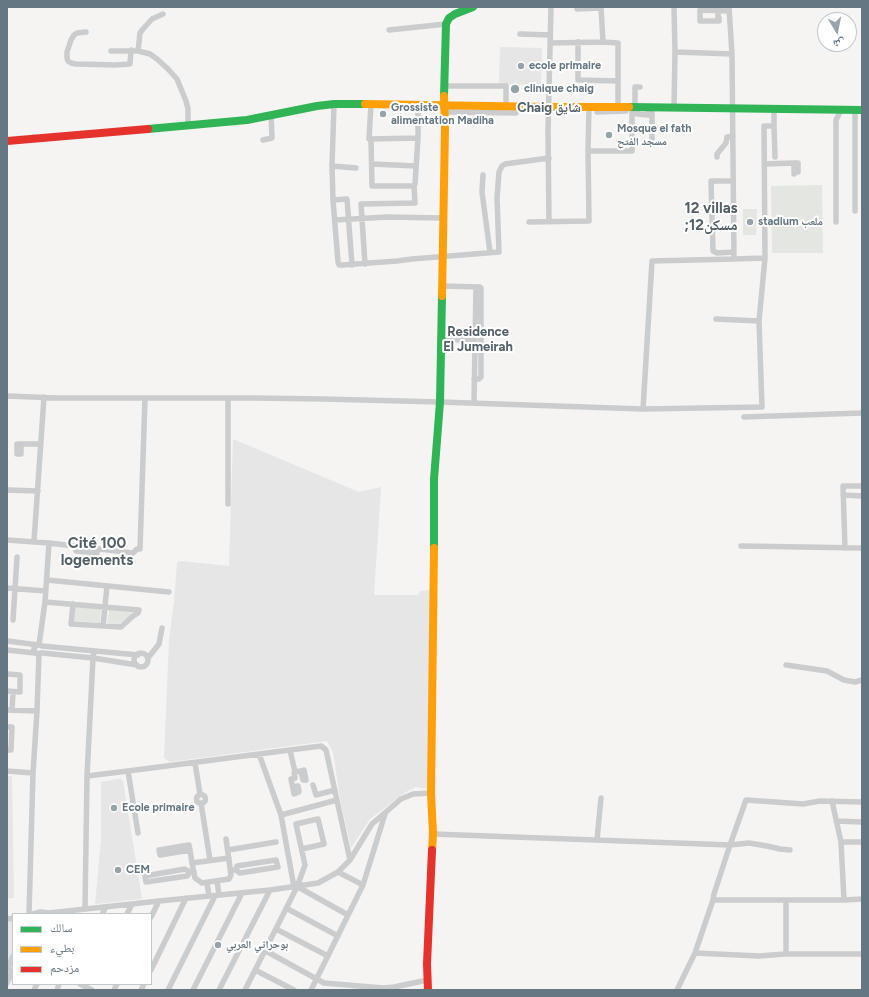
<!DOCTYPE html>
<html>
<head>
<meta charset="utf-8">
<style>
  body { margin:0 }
  #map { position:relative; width:869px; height:997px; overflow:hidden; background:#f5f4f3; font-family:Figtree,"Noto Naskh Arabic",sans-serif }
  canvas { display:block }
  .frame { position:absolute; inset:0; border:8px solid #657783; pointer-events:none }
  .legend { position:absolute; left:12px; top:913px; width:140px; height:72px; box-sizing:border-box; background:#fff; border:1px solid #c1c9cd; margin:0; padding:5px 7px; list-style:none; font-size:12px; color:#657783 }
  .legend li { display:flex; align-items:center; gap:8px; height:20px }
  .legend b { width:20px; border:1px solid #c1c9cd }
  .north { position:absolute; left:817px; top:12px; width:40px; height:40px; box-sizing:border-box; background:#fff; border:1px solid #c1c9cd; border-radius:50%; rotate:170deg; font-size:11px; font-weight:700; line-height:16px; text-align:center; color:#657783 }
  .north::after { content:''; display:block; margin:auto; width:14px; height:18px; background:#97a3aa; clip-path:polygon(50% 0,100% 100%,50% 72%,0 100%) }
</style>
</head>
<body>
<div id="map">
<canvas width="869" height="997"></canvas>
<div class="frame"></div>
<ul class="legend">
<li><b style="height:5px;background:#30b455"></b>سالك</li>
<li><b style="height:5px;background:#ff9f0a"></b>بطيء</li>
<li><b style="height:5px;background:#e5322d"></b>مزدحم</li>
</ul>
<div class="north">ش</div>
</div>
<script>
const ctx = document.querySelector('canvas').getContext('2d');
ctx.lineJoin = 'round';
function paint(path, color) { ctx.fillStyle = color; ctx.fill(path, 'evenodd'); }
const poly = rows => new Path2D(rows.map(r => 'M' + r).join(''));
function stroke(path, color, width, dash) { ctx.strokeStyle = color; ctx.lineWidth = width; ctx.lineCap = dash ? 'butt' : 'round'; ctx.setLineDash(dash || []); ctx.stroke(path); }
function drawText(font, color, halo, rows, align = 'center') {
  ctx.font = font + ' Figtree,"Noto Naskh Arabic",sans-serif'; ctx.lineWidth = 4; ctx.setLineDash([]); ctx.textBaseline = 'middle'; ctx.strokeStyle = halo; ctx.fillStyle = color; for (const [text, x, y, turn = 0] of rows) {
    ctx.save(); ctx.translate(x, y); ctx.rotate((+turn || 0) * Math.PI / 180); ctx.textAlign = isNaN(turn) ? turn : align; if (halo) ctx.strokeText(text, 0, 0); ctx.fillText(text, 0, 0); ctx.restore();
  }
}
paint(poly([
  [500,47,542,48,541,85,499,84],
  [233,439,359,492,381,487,374,595,418,595,420,591,430,590,429,785,426,789,416,787,406,792,370,819,351,848,340,799,333,752,327,741,170,762,164,758,169,640,174,601,177,563,180,561,229,566],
  [7,776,12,776,14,898,7,898],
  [117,779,121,779,123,781,142,899,95,904,101,840,101,782],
  [13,920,13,966,7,980,7,921]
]), '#e5e6e5');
paint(poly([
  [822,185,823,253,772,253,771,186],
  [743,209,757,209,756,235,743,235],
  [75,607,101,609,100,623,74,621],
  [109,610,131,612,132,614,119,624,107,623]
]), '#e4e7e1');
stroke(poly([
  [601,7,603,42],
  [674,7,675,52,674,107],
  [577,9,601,8],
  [718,10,718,18,719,18,719,21,700,21,700,10,729,11],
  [163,14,152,19,143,29,140,33,138,51,150,54,157,59,168,69,177,79,186,101,188,109,188,124],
  [389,30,446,24],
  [86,32,77,33,74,35,71,40,67,52,67,58,68,61,71,63,76,64,115,65,130,64,131,50],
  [520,34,550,35],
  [578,42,578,80,618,81],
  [550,43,603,42,618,43,618,107],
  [111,51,135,51],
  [675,52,732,54],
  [444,86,506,86,506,106],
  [334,104,332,166,333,200,338,262,339,265,342,265,397,261,412,259,499,252,497,198,499,172,502,166,505,164,549,158],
  [371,104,369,139,418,138],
  [597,107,597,112,626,111,626,107],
  [635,107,635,87,640,87],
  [637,107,637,114,648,115,648,107],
  [652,107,652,140],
  [855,110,855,211],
  [445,112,516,113,516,107],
  [774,126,775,157],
  [371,139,372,186,414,186,415,184,418,138,418,104],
  [263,140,272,138,271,114],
  [588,151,632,151,632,107],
  [717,157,717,154,726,143,727,137,733,136],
  [794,163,798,163,798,172,794,172],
  [372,164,416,166],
  [765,164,794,163,794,174],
  [332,166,356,168],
  [483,175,482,192,490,252],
  [733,181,711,181,713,251,717,253,734,252],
  [333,200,347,199,352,265],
  [335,220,387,217,443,218],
  [529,222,589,221,588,151,589,107],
  [549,222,548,131,551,7],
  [836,222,836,120,841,110],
  [765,258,764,126,774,126,774,108],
  [365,264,361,204,415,203,414,186],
  [442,286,480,287,481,288,481,377,479,379,474,379],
  [716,319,759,321],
  [441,340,475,340],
  [7,396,58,398,253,398,323,399,440,402,643,409,762,407,759,321,765,258,734,259,732,54,729,7],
  [228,398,228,504],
  [474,403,476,287],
  [643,409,652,261,734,259],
  [744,417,862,413],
  [21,444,21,454,17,454,17,444,41,444],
  [7,490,38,491],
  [843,495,862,496],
  [7,540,49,543,45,602,39,645],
  [34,541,44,397],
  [49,543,133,553,137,549,140,549,145,398],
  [76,546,76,551,97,553,98,549],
  [741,546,862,548],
  [845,548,843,486,862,486],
  [47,580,169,592],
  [7,588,46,591],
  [45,602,139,610,138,613,133,616,121,627,71,624,73,604],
  [13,620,17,557],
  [103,626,107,586],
  [7,641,39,645,42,646],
  [37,645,34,648,34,651,37,654,41,653],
  [42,646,138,655],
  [7,650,35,653],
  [42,653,93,658,137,665],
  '134 660a7 7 0 1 1 14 0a7 7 0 1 1-14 0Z',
  [148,658,159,644,162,628],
  [786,665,827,671,844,680,855,682,862,680],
  [7,674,20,675,20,692,7,691],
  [7,710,37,711],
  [12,710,13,692],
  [7,727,12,727,11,750,7,750],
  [290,750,295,772],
  [259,754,281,815,294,887],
  [195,763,200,794],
  [7,771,33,773],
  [128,771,138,833],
  [87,776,93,658,94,651],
  [313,785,316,795,335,790],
  [293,787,298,786,299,792,294,794,291,779,295,778,294,773,295,772,301,771,304,770,306,780,303,780,301,771],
  '196.5 799a4.5 4.5 0 1 1 9 0a4.5 4.5 0 1 1-9 0Z',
  [832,801,841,842,844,900],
  [201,803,210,860],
  [281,815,337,800],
  [836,821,862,822],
  [433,834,730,845,749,843,767,846,780,849,790,850],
  [597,840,601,798],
  [841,842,862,842],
  [190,850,160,855,159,850,189,845,190,850,192,863,195,878,202,883,229,879,231,875,226,839],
  [228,850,276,842],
  [192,863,229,858],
  [231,870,236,870,240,873,278,867,276,860,237,866,236,870],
  [190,872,185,869,145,876,146,882,187,876,190,872,194,872],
  [338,872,363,885],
  [217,881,219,895],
  [207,883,209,896],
  [298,887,348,915],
  [713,900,844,900,862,899],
  [286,908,338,936],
  [85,909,87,776,128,771,321,746,326,750,350,860],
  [29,914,33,773,37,711,39,654],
  [33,914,40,912,49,913,159,901,270,890,318,883,338,872,350,860,372,824,401,799,413,794,431,793],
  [102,914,106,907],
  [127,914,132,904],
  [151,917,159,901],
  [7,919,13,918],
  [276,929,328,956],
  [264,950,324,983,383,988,394,987,428,980],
  [695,953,759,956,785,954,862,954],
  [786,954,786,900],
  [7,970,13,956],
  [151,970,186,898],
  [255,970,294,990],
  [7,983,13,970],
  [80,984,92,990],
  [34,990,37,984],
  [57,990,59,984],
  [114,990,117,984],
  [141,990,144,984],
  [168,990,215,896],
  [193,990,242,893],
  [219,990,270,890],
  [245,990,297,887,305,865,296,824,318,819,324,844,302,849],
  [311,990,363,885,385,814],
  [677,990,695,953,713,900,714,894,730,845,746,800,803,804,820,801,862,802]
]), '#cacccd', 5.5);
stroke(poly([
  [444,96,446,24,449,18,455,14,473,7],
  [629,107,862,110],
  [148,129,247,120,317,106,334,104,365,104],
  [434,548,434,479,440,402,442,296]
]), '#30b455', 8);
stroke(poly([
  [365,104,549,107,629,107],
  [442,296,445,128,444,96],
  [432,850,433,834,431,793,434,548]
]), '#ff9f0a', 8);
stroke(poly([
  [7,141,148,129],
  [428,990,427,964,432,850]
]), '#e5322d', 8);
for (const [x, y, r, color] of [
  [521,66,4,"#97a3aa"],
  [515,89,5,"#97a3aa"],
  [383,114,4,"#97a3aa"],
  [609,135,4,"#97a3aa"],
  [750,222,4,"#97a3aa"],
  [114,808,4,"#97a3aa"],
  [118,870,4,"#97a3aa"],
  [218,945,4,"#97a3aa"]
]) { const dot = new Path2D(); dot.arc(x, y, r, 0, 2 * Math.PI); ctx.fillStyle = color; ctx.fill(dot); stroke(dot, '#fff', 1.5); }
drawText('bold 11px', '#657783', '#fff', [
  ["ecole primaire",529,66],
  ["clinique chaig",524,89],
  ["Grossiste",391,108],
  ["alimentation Madiha",391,121],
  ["Mosque el fath",617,129],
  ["مسجد الفتح",617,142],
  ["stadium ملعب",758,222],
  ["Ecole primaire",122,808],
  ["CEM",126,870],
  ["بوحراتي العربي",226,945]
], 'left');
drawText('bold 13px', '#536068', '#fff', [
  ["Chaig شايق",549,108],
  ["Residence",478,332],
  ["El Jumeirah",478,347]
]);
drawText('bold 15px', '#536068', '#fff', [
  ["12 villas",711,209],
  [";12مسكن",711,226],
  ["Cité 100",97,544],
  ["logements",97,561]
]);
</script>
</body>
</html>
